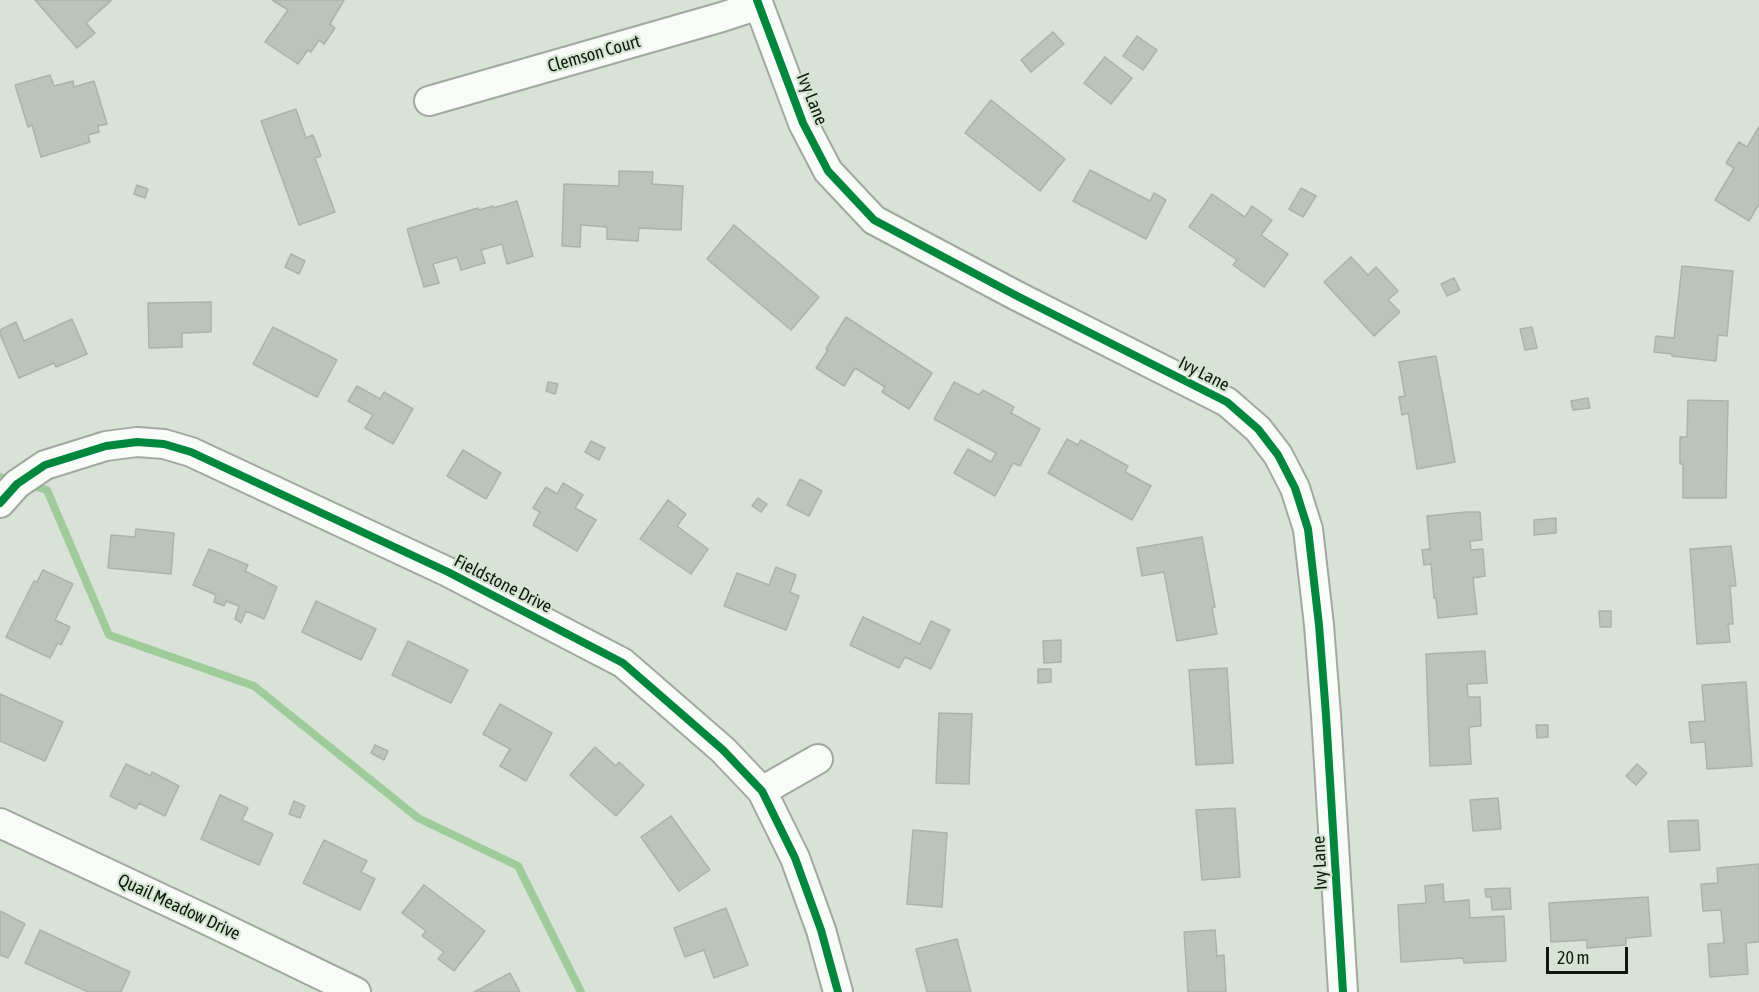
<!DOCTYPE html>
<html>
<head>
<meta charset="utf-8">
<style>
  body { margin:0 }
  #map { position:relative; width:1759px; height:992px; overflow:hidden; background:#d8e2d7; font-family:"Asap Condensed",sans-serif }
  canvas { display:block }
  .scale { position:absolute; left:1546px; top:947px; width:82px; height:27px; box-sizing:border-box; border:3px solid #111710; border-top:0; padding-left:8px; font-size:18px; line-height:21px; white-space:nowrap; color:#111710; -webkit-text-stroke:4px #d4e6d2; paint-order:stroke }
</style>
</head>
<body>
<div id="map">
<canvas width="1759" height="992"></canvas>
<div class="scale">20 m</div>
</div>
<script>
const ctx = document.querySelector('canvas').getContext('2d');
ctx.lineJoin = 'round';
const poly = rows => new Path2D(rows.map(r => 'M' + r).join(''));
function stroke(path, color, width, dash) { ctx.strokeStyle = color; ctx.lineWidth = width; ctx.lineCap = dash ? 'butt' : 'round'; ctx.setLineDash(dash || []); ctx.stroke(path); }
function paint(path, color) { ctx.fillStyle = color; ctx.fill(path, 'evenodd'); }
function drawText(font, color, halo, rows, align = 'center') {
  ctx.font = font + ' "Asap Condensed",sans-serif'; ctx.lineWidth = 4.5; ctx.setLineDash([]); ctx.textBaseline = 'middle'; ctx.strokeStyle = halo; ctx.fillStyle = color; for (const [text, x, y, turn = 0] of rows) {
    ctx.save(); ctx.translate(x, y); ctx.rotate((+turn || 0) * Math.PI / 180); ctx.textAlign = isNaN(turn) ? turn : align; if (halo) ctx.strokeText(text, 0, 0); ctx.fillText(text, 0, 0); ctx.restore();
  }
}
stroke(poly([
  [0,477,14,481],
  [27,484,47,490,109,635,254,686,418,818,518,866,581,992]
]), '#9fca9a', 8);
const building = poly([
  [35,0,112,0,86,23,95,33,77,48,35,0],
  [272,0,344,0,330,24,335,28,324,44,319,40,311,52,308,50,298,64,265,42,288,10,272,0],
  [1053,32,1064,44,1031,72,1021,60,1053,32],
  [1137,36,1157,50,1143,70,1123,56,1137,36],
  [1105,57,1132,78,1111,104,1084,83,1105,57],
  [50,75,54,86,73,81,74,87,94,81,107,124,98,126,99,132,88,135,90,142,41,157,32,125,28,127,15,85,50,75],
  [991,100,1065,159,1040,191,965,133,991,100],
  [296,109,306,138,313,135,321,156,315,158,335,212,299,225,261,121,296,109],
  [1759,127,1759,204,1749,221,1715,200,1734,168,1726,163,1739,142,1747,147,1759,127],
  [1090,170,1150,201,1154,193,1166,200,1146,239,1073,201,1090,170],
  [619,171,653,172,652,184,683,186,681,230,639,228,638,241,607,239,607,227,581,225,580,247,562,246,564,184,619,186,619,171],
  [137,185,148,189,145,198,134,194,137,185],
  [1301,188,1316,196,1303,217,1289,209,1301,188],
  [1212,194,1245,217,1252,206,1272,220,1261,235,1288,254,1264,287,1233,265,1237,260,1189,227,1212,194],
  [517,201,533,256,507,264,502,244,481,250,485,263,461,270,457,257,433,264,439,283,424,287,407,229,478,208,479,210,493,206,493,208,517,201],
  [734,225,819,297,791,330,707,259,734,225],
  [291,254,305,261,299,274,285,267,291,254],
  [1351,257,1368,275,1376,267,1398,291,1388,300,1400,312,1374,336,1324,282,1351,257],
  [1682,266,1733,271,1727,336,1718,335,1716,361,1672,356,1672,354,1654,352,1656,336,1674,338,1682,266],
  [1454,278,1460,290,1447,296,1441,284,1454,278],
  [211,302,211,332,182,333,182,347,149,348,148,303,211,302],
  [846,317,932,373,909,409,882,392,885,387,855,368,844,386,816,368,828,350,826,349,846,317],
  [72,319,87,354,56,367,54,363,19,378,0,334,0,330,16,322,24,341,72,319],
  [273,327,337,360,317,397,253,364,273,327],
  [1532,327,1537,348,1525,350,1520,329,1532,327],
  [1436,356,1455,462,1417,469,1408,413,1402,415,1399,397,1405,396,1399,362,1436,356],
  [548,382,558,384,555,394,546,391,548,382],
  [954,382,979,395,983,390,1014,407,1011,413,1040,429,1020,466,1013,463,995,496,954,473,968,449,991,462,996,453,934,419,954,382],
  [357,386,380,399,384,392,413,409,393,444,365,428,373,415,348,401,357,386],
  [1588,398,1590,408,1573,410,1571,401,1588,398],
  [1688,400,1728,401,1726,498,1683,498,1683,464,1680,464,1680,437,1687,437,1688,400],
  [1067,439,1078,445,1081,440,1128,466,1125,472,1151,486,1132,520,1048,473,1067,439],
  [591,441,605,448,599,460,585,452,591,441],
  [463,450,501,473,486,499,447,476,463,450],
  [800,479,822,491,809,516,787,505,800,479],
  [563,483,583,495,575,508,596,520,577,551,533,525,540,512,533,508,546,487,557,494,563,483],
  [758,498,767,504,761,512,752,506,758,498],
  [668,500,686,514,677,526,708,549,691,574,640,539,668,500],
  [1467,512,1480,512,1482,540,1470,541,1471,550,1483,549,1485,576,1473,578,1477,614,1438,618,1436,598,1434,598,1431,564,1424,565,1422,550,1430,549,1427,516,1467,512],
  [1556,518,1556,533,1534,535,1534,520,1556,518],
  [136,529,174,533,171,574,108,568,111,535,135,537,136,529],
  [1202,537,1215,607,1212,608,1217,634,1177,641,1164,572,1142,576,1137,548,1202,537],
  [1731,546,1736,586,1730,586,1733,624,1728,624,1730,642,1697,644,1690,549,1731,546],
  [209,549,248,565,245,571,277,587,264,619,246,611,241,623,235,619,239,606,226,601,224,606,214,602,216,595,193,585,209,549],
  [776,567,796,575,790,592,799,596,786,630,724,606,737,573,769,585,776,567],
  [43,570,73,584,55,620,70,627,61,645,58,643,50,658,6,637,34,581,37,582,43,570],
  [316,601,376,629,361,660,302,632,316,601],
  [1599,611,1611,611,1611,627,1600,627,1599,611],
  [863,617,920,644,931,621,950,630,931,669,905,657,899,668,850,645,863,617],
  [1061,640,1061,662,1044,663,1043,641,1061,640],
  [408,641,468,670,451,703,392,675,408,641],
  [1485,651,1487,683,1467,684,1468,697,1480,697,1481,726,1469,727,1471,764,1430,766,1426,654,1485,651],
  [1227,668,1233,763,1196,765,1189,670,1227,668],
  [1038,669,1051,669,1051,682,1038,683,1038,669],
  [1746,682,1752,766,1707,769,1705,742,1691,743,1689,722,1705,721,1702,685,1746,682],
  [0,694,63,722,45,761,0,741,0,694],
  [500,704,552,733,526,781,500,766,510,749,483,734,500,704],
  [939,713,972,714,969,784,936,783,939,713],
  [1536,725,1548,725,1548,737,1537,738,1536,725],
  [375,745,388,751,384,760,371,753,375,745],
  [595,747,616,766,619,762,644,785,616,816,570,775,595,747],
  [126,764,151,776,152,772,179,786,165,816,139,803,136,809,110,796,126,764],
  [1637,764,1647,773,1636,785,1626,776,1637,764],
  [220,795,248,808,242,820,273,834,259,865,201,839,220,795],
  [1498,798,1501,829,1473,831,1470,800,1498,798],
  [294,801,305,806,300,818,289,814,294,801],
  [1235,808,1240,877,1202,880,1196,810,1235,808],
  [671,816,710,870,679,891,641,837,671,816],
  [1698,820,1700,850,1670,852,1668,821,1698,820],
  [913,830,947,833,942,907,907,904,913,830],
  [324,840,367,861,361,872,375,879,360,910,303,883,324,840],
  [1759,864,1759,942,1746,943,1748,974,1710,977,1708,944,1724,943,1721,910,1703,911,1701,884,1718,883,1717,868,1759,864],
  [1443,884,1444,902,1469,900,1470,918,1504,916,1506,961,1464,963,1463,958,1401,962,1398,905,1426,903,1425,886,1443,884],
  [424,885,485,931,454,971,438,959,444,952,422,936,426,931,402,913,424,885],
  [1510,888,1511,909,1492,910,1491,897,1486,897,1485,889,1510,888],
  [1648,897,1651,936,1626,938,1626,945,1587,948,1587,940,1551,942,1549,903,1648,897],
  [726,908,748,965,714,978,704,950,685,957,674,928,726,908],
  [0,911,25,924,8,958,0,955,0,911],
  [40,930,130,972,121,992,88,992,25,963,40,930],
  [1215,930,1217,956,1224,955,1226,992,1188,992,1184,932,1215,930],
  [957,939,971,992,927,992,916,949,957,939],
  [510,973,520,992,474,992,510,973]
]);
paint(building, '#bbc3bb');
stroke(building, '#abb3aa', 1.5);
const minor = poly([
  [757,0,803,123,828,171,874,220,1017,296,1227,402,1258,429,1278,455,1295,488,1308,529,1319,625,1326,715,1343,992],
  [429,101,722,17,759,5],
  [0,503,17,484,45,465,106,446,137,442,164,444,191,452,448,572,623,663,723,750,762,791,795,858,821,930,838,992],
  [762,791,818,759],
  [0,823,207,920,356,992]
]);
stroke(minor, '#a0a89f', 32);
stroke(minor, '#f9fbf9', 28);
stroke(poly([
  [757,0,803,123,828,171,874,220,1017,296,1227,402,1258,429,1278,455,1295,488,1308,529,1319,625,1326,715,1343,992],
  [0,503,17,484,45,465,106,446,137,442,164,444,191,452,448,572,623,663,723,750,762,791,795,858,821,930,838,992]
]), '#00873e', 8);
drawText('18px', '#111710', '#d4e6d2', [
  ["Clemson Court",594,54,-16],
  ["Ivy Lane",812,99,68],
  ["Ivy Lane",1204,374,27],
  ["Fieldstone Drive",503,584,27],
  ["Ivy Lane",1320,863,-93],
  ["Quail Meadow Drive",179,907,25]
]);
</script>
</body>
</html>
